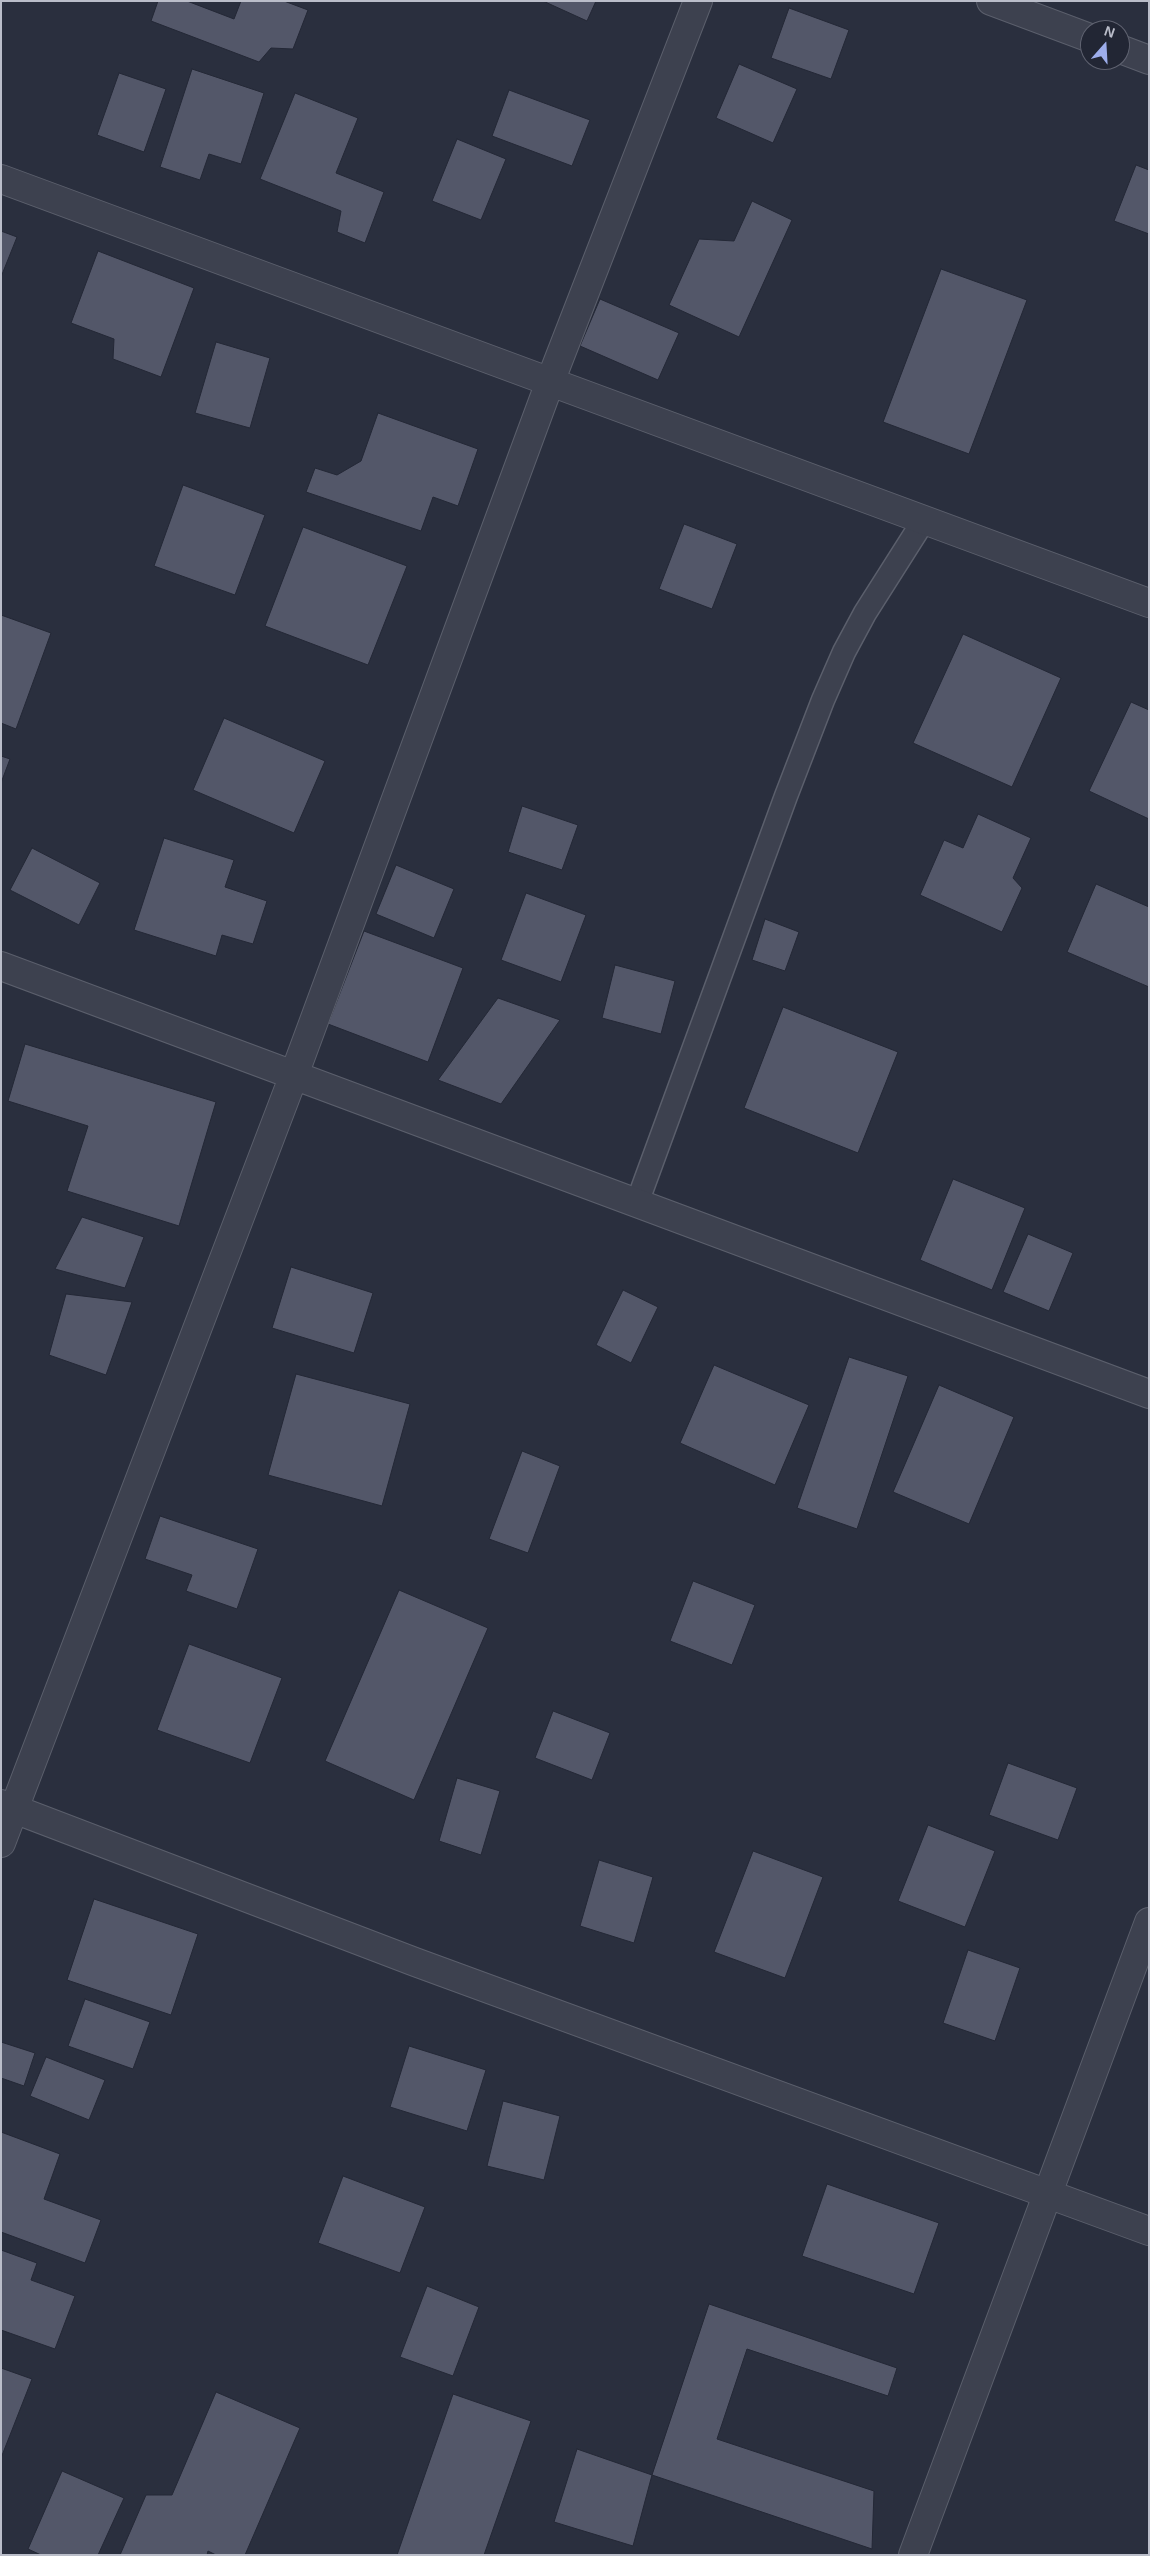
<!DOCTYPE html>
<html>
<head>
<meta charset="utf-8">
<style>
  body { margin:0 }
  #map { position:relative; width:1150px; height:2556px; overflow:hidden; background:#2a2f3e; font-family:Arial,sans-serif }
  canvas { display:block }
  .frame { position:absolute; inset:0; border:2px solid #babdc9; pointer-events:none }
  .north { position:absolute; left:1080px; top:20px; width:50px; height:50px; box-sizing:border-box; background:#222634; border:1px solid #5f6270; border-radius:50%; rotate:19deg; font-size:14px; font-weight:700; line-height:20px; text-align:center; color:#babdc9 }
  .north::after { content:''; display:block; margin:auto; width:18px; height:22px; background:#9dadeb; clip-path:polygon(50% 0,100% 100%,50% 72%,0 100%) }
</style>
</head>
<body>
<div id="map">
<canvas width="1150" height="2556"></canvas>
<div class="frame"></div>
<div class="north">N</div>
</div>
<script>
const ctx = document.querySelector('canvas').getContext('2d');
ctx.lineJoin = 'round';
function paint(path, color) { ctx.fillStyle = color; ctx.fill(path, 'evenodd'); }
const poly = rows => new Path2D(rows.map(r => 'M' + r).join(''));
function stroke(path, color, width, dash) { ctx.strokeStyle = color; ctx.lineWidth = width; ctx.lineCap = dash ? 'butt' : 'round'; ctx.setLineDash(dash || []); ctx.stroke(path); }
const building = poly([
  [158,1,187,1,234,19,241,1,284,1,308,10,293,49,271,48,259,62,151,21,158,1],
  [543,1,596,1,587,21,543,1],
  [789,8,849,30,831,79,771,58,789,8],
  [739,64,797,89,773,143,716,118,739,64],
  [192,69,264,93,241,164,209,154,200,180,160,167,192,69],
  [119,73,166,89,144,152,97,135,119,73],
  [509,90,590,120,572,166,492,136,509,90],
  [295,93,358,118,336,173,384,192,365,243,337,232,341,211,260,179,295,93],
  [457,139,506,159,481,220,432,201,457,139],
  [1136,165,1149,170,1149,234,1114,221,1136,165],
  [752,201,792,220,739,337,669,305,699,239,734,241,752,201],
  [1,231,17,237,1,277,1,231],
  [98,251,194,288,161,377,113,359,114,339,71,323,98,251],
  [941,269,1027,300,969,454,883,422,941,269],
  [600,299,679,333,658,380,580,346,600,299],
  [216,342,270,358,250,428,195,413,216,342],
  [378,413,478,449,458,506,433,497,421,531,306,492,315,468,337,475,361,461,378,413],
  [183,485,265,515,235,595,154,566,183,485],
  [684,524,737,544,712,609,659,589,684,524],
  [303,527,407,566,368,665,265,626,303,527],
  [1,615,51,633,16,729,1,723,1,615],
  [963,634,1061,678,1012,787,913,743,963,634],
  [1131,702,1149,710,1149,819,1089,791,1131,702],
  [224,718,325,761,294,833,193,790,224,718],
  [1,756,10,759,1,783,1,756],
  [522,806,578,825,562,870,508,852,522,806],
  [978,814,1031,838,1013,878,1022,888,1002,932,920,895,944,840,963,848,978,814],
  [164,838,234,860,225,887,267,901,253,944,222,935,216,956,134,930,164,838],
  [32,848,100,883,79,925,10,890,32,848],
  [396,865,454,889,434,938,376,914,396,865],
  [1096,884,1149,907,1149,987,1067,952,1096,884],
  [526,893,586,915,561,982,501,960,526,893],
  [765,919,799,932,785,971,752,960,765,919],
  [364,931,463,968,428,1062,328,1024,364,931],
  [615,965,675,981,661,1034,602,1018,615,965],
  [498,998,560,1020,501,1104,438,1080,498,998],
  [783,1007,898,1052,858,1153,744,1108,783,1007],
  [25,1044,216,1102,179,1226,67,1191,88,1126,8,1101,25,1044],
  [953,1179,1025,1208,992,1290,920,1260,953,1179],
  [82,1217,144,1237,125,1288,55,1269,82,1217],
  [1028,1234,1073,1253,1049,1311,1003,1292,1028,1234],
  [291,1267,373,1293,354,1353,272,1328,291,1267],
  [623,1290,658,1307,631,1363,596,1345,623,1290],
  [66,1294,132,1302,106,1375,49,1355,66,1294],
  [849,1357,908,1376,857,1529,797,1508,849,1357],
  [714,1365,809,1405,775,1485,680,1443,714,1365],
  [296,1374,410,1404,382,1506,268,1475,296,1374],
  [939,1385,1014,1417,969,1524,893,1492,939,1385],
  [522,1451,560,1466,528,1553,489,1539,522,1451],
  [160,1516,258,1549,237,1609,186,1591,192,1575,145,1559,160,1516],
  [693,1581,755,1605,732,1665,670,1641,693,1581],
  [399,1590,488,1628,414,1800,325,1761,399,1590],
  [189,1644,282,1678,250,1763,157,1730,189,1644],
  [553,1711,610,1733,592,1780,535,1758,553,1711],
  [1008,1763,1077,1788,1058,1840,989,1815,1008,1763],
  [457,1778,500,1791,481,1855,439,1841,457,1778],
  [928,1825,995,1851,965,1927,898,1901,928,1825],
  [753,1851,823,1877,785,1978,714,1952,753,1851],
  [599,1860,653,1877,634,1943,580,1926,599,1860],
  [94,1899,198,1934,171,2015,67,1980,94,1899],
  [968,1950,1020,1968,995,2041,943,2023,968,1950],
  [85,1999,150,2022,133,2069,68,2046,85,1999],
  [1,2042,35,2053,24,2086,1,2078,1,2042],
  [409,2046,486,2070,467,2131,390,2107,409,2046],
  [46,2057,105,2080,89,2120,30,2096,46,2057],
  [503,2101,560,2116,544,2180,487,2166,503,2101],
  [1,2132,60,2154,44,2199,101,2220,85,2263,1,2232,1,2132],
  [343,2176,425,2207,400,2273,318,2243,343,2176],
  [827,2184,939,2223,914,2294,802,2256,827,2184],
  [1,2250,37,2263,31,2280,75,2296,55,2349,1,2330,1,2250],
  [427,2286,479,2307,453,2376,400,2357,427,2286],
  [709,2304,897,2368,888,2396,747,2349,717,2439,874,2491,872,2549,652,2475,709,2304],
  [1,2368,32,2379,1,2458,1,2368],
  [216,2392,300,2428,245,2555,216,2555,208,2551,207,2555,120,2555,146,2495,172,2495,216,2392],
  [453,2394,531,2421,484,2555,397,2555,453,2394],
  [577,2449,652,2475,633,2546,554,2522,577,2449],
  [62,2471,124,2498,98,2555,41,2555,28,2549,62,2471]
]);
paint(building, '#535769');
stroke(building, '#242836', 1);
const service = poly([
  [637,1203,786,796,823,700,844,652,865,613,924,520]
]);
const minor = poly([
  [991,1,1090,38],
  [1120,49,1149,60],
  [1,179,1149,603],
  [1,966,1149,1394],
  [1,1804,415,1962,1149,2231],
  [1,1843,294,1075,550,382,698,1],
  [913,2555,1149,1922]
]);
stroke(service, '#5b5f6c', 25);
stroke(minor, '#5b5f6c', 30);
stroke(service, '#3d414f', 22);
stroke(minor, '#3d414f', 28);
</script>
</body>
</html>
